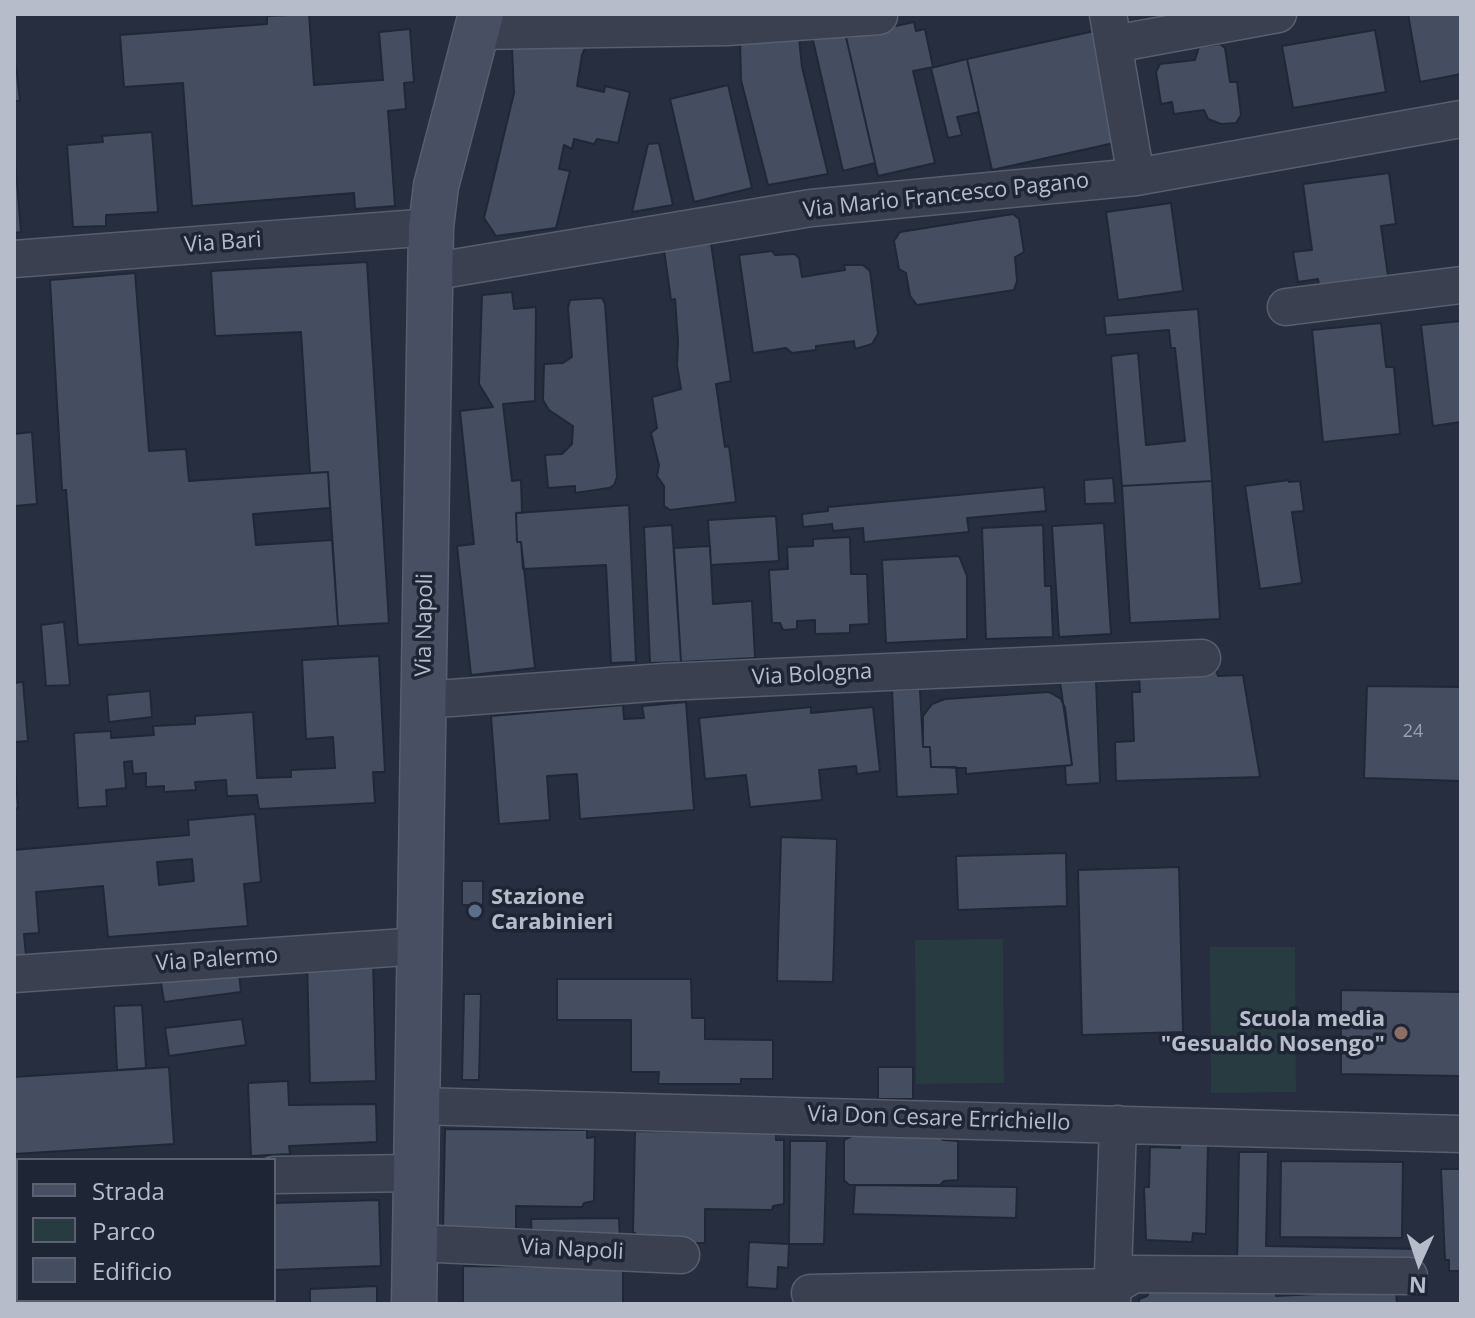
<!DOCTYPE html>
<html>
<head>
<meta charset="utf-8">
<style>
  body { margin:0 }
  #map { position:relative; width:1475px; height:1318px; overflow:hidden; background:#262e3f; font-family:"Open Sans",sans-serif }
  canvas { display:block }
  .frame { position:absolute; inset:0; border:16px solid #b6bcca; pointer-events:none }
  .legend { position:absolute; left:16px; top:1158px; width:260px; height:144px; box-sizing:border-box; background:#1e2534; border:2px solid #5b6170; margin:0; padding:10px 14px; list-style:none; font-size:24px; color:#b6bcca }
  .legend li { display:flex; align-items:center; gap:16px; height:40px }
  .legend b { width:40px; border:2px solid #5b6170 }
  .north { position:absolute; left:1379px; top:1222px; width:80px; height:80px; -webkit-text-stroke:6px #1e2534; paint-order:stroke; rotate:183deg; font-size:22px; font-weight:700; line-height:32px; text-align:center; color:#b6bcca }
  .north::after { content:''; display:block; margin:auto; width:28px; height:36px; background:#b6bcca; clip-path:polygon(50% 0,100% 100%,50% 72%,0 100%) }
</style>
</head>
<body>
<div id="map">
<canvas width="1475" height="1318"></canvas>
<div class="frame"></div>
<ul class="legend">
<li><b style="height:10px;background:#484f62"></b>Strada</li>
<li><b style="height:22px;background:#283b40"></b>Parco</li>
<li><b style="height:22px;background:#454e61"></b>Edificio</li>
</ul>
<div class="north">N</div>
</div>
<script>
const ctx = document.querySelector('canvas').getContext('2d');
ctx.lineJoin = 'round';
function paint(path, color) { ctx.fillStyle = color; ctx.fill(path, 'evenodd'); }
const poly = rows => new Path2D(rows.map(r => 'M' + r).join(''));
function stroke(path, color, width, dash) { ctx.strokeStyle = color; ctx.lineWidth = width; ctx.lineCap = dash ? 'butt' : 'round'; ctx.setLineDash(dash || []); ctx.stroke(path); }
function drawText(font, color, halo, rows, align = 'center') {
  ctx.font = font + ' "Open Sans",sans-serif'; ctx.lineWidth = 7; ctx.setLineDash([]); ctx.textBaseline = 'middle'; ctx.strokeStyle = halo; ctx.fillStyle = color; for (const [text, x, y, turn = 0] of rows) {
    ctx.save(); ctx.translate(x, y); ctx.rotate((+turn || 0) * Math.PI / 180); ctx.textAlign = isNaN(turn) ? turn : align; if (halo) ctx.strokeText(text, 0, 0); ctx.fillText(text, 0, 0); ctx.restore();
  }
}
paint(poly([
  [1003,939,1004,1083,916,1084,915,940],
  [1210,947,1295,947,1296,1092,1211,1093]
]), '#283b40');
const building = poly([
  [309,14,314,85,383,80,379,32,410,29,414,82,404,83,406,109,388,111,395,206,355,209,354,193,192,206,183,83,124,87,120,35,267,24,267,16,309,14],
  [1408,14,1461,14,1461,74,1420,82,1408,14],
  [914,22,916,31,925,29,933,67,913,71,935,163,878,176,846,37,914,22],
  [1099,30,1123,141,992,170,967,59,1099,30],
  [1375,30,1386,92,1293,108,1282,46,1375,30],
  [812,36,846,37,875,163,843,171,812,36],
  [799,38,802,67,828,174,768,185,741,80,740,43,799,38],
  [587,44,582,55,577,86,604,92,605,86,630,92,618,143,597,139,594,144,574,139,572,149,564,145,559,169,570,171,556,228,496,236,484,218,514,93,512,48,587,44],
  [1220,44,1225,48,1230,82,1237,82,1241,115,1236,123,1221,124,1208,119,1204,110,1174,114,1172,102,1161,104,1156,72,1160,64,1195,60,1199,47,1220,44],
  [967,59,979,112,957,117,962,135,948,138,931,68,967,59],
  [16,66,20,101,14,101,14,67,16,66],
  [728,85,752,188,694,202,670,99,728,85],
  [152,132,158,212,106,215,106,226,73,227,67,145,103,142,102,136,152,132],
  [659,143,673,205,632,212,648,144,659,143],
  [14,147,21,232,14,233,14,147],
  [1389,173,1396,224,1381,226,1388,276,1319,285,1318,279,1298,282,1293,252,1312,250,1303,184,1389,173],
  [1171,203,1183,291,1118,300,1106,212,1171,203],
  [1013,214,1019,219,1024,252,1015,257,1017,281,1014,290,917,305,910,296,906,273,899,269,894,241,900,232,1013,214],
  [711,243,731,381,716,384,725,447,729,446,736,502,670,510,664,506,664,486,657,476,659,465,651,433,657,428,652,397,681,389,677,365,678,341,675,299,671,300,664,250,711,243],
  [772,251,775,255,795,254,799,258,802,277,845,270,844,265,863,265,870,271,878,334,872,344,855,349,854,341,816,346,816,350,792,353,786,348,753,353,739,255,772,251],
  [367,262,389,623,338,626,328,472,310,473,301,332,215,336,211,271,367,262],
  [135,273,149,451,186,449,189,481,328,472,330,508,253,514,256,545,332,540,338,626,78,645,66,490,62,490,50,280,135,273],
  [512,292,514,309,536,307,535,401,503,404,512,481,521,480,522,513,516,513,517,542,521,542,535,668,471,675,457,546,474,544,460,411,493,407,479,384,482,295,512,292],
  [602,298,605,304,617,477,614,485,609,488,575,493,575,486,548,488,545,455,562,454,572,444,573,426,549,410,543,400,544,364,563,363,572,357,568,308,570,300,602,298],
  [1198,309,1212,481,1122,486,1111,356,1138,353,1146,445,1185,441,1175,348,1171,348,1169,330,1106,335,1104,316,1198,309],
  [1461,321,1461,422,1433,426,1421,325,1461,321],
  [1381,323,1386,367,1394,367,1400,434,1323,442,1312,330,1381,323],
  [32,432,37,504,14,506,14,434,32,432],
  [1113,478,1115,503,1085,504,1084,480,1113,478],
  [1289,480,1289,482,1300,481,1304,511,1292,512,1302,583,1260,589,1245,486,1289,480],
  [1212,481,1220,619,1130,623,1122,486,1212,481],
  [1044,487,1046,511,967,518,969,532,864,542,863,528,833,531,832,524,803,527,802,514,828,511,828,507,1044,487],
  [629,505,636,662,611,663,606,565,523,569,521,542,517,542,516,513,629,505],
  [776,516,779,561,711,565,708,520,776,516],
  [1104,523,1111,634,1059,637,1052,526,1104,523],
  [672,525,681,662,650,663,644,527,672,525],
  [1043,525,1045,586,1051,586,1053,637,986,639,982,528,1043,525],
  [850,537,851,574,867,574,869,624,850,625,850,633,815,634,815,620,797,621,797,629,783,630,780,623,772,623,769,570,788,569,787,547,813,546,813,539,850,537],
  [710,546,713,604,752,601,755,658,681,662,674,548,710,546],
  [959,556,967,576,967,639,886,643,882,560,959,556],
  [64,622,70,685,46,686,41,625,64,622],
  [379,656,385,772,373,772,375,803,259,809,257,795,227,796,226,780,195,782,196,790,164,792,164,786,146,787,146,773,133,774,132,761,124,762,126,788,106,790,107,806,78,808,74,733,111,731,111,738,154,735,153,726,195,724,195,716,253,712,257,778,291,777,291,770,335,768,333,737,306,739,302,660,379,656],
  [1214,664,1218,676,1243,675,1260,777,1116,781,1115,742,1134,741,1132,692,1140,692,1139,676,1214,664],
  [1096,680,1100,783,1066,785,1065,766,1072,765,1060,682,1096,680],
  [23,682,28,741,14,742,14,683,23,682],
  [1367,686,1461,687,1461,781,1364,778,1367,686],
  [920,689,923,747,930,747,931,767,956,767,958,794,897,797,892,690,920,689],
  [150,691,152,717,109,722,107,695,150,691],
  [1049,692,1061,699,1065,708,1072,765,966,774,966,768,931,767,930,747,923,747,923,716,932,704,945,699,1049,692],
  [686,702,694,810,580,819,577,774,547,776,550,820,499,824,491,716,623,705,624,719,644,718,642,706,686,702],
  [811,707,811,713,873,707,880,771,857,774,856,766,819,770,822,800,750,807,746,775,705,779,699,718,811,707],
  [14,756,18,808,14,809,14,756],
  [255,814,261,882,244,884,248,926,108,937,103,886,36,892,39,933,24,934,26,956,14,957,14,850,189,835,188,820,255,814],
  [192,859,194,881,159,885,157,862,192,859],
  [781,837,837,839,833,982,777,981,781,837],
  [1066,853,1067,906,958,910,956,856,1066,853],
  [1179,867,1183,1032,1082,1035,1078,870,1179,867],
  [462,881,483,881,483,905,462,905,462,881],
  [373,958,376,1081,310,1083,307,960,373,958],
  [238,965,241,992,164,1002,160,976,238,965],
  [557,979,691,979,692,1018,705,1018,705,1039,773,1040,773,1079,741,1079,741,1084,658,1084,659,1072,631,1072,631,1020,557,1020,557,979],
  [1341,990,1461,992,1461,1076,1341,1074,1341,990],
  [464,994,481,994,479,1080,462,1080,464,994],
  [142,1005,146,1068,117,1070,114,1006,142,1005],
  [242,1019,246,1045,169,1056,165,1028,242,1019],
  [169,1067,174,1144,14,1154,14,1077,169,1067],
  [878,1067,913,1067,913,1099,878,1099,878,1067],
  [288,1081,289,1105,376,1104,377,1142,289,1146,290,1154,251,1156,248,1083,288,1081],
  [445,1129,587,1130,587,1138,595,1137,594,1201,584,1203,582,1207,516,1206,516,1241,443,1230,445,1129],
  [635,1131,776,1132,776,1140,784,1140,784,1204,773,1206,772,1210,705,1209,705,1243,638,1243,635,1233,633,1233,635,1131],
  [852,1136,937,1136,943,1140,958,1141,958,1180,944,1181,940,1185,849,1185,844,1180,844,1140,852,1136],
  [790,1141,827,1141,824,1244,789,1244,790,1141],
  [1180,1141,1208,1142,1206,1234,1193,1233,1192,1242,1146,1240,1144,1187,1149,1187,1150,1147,1180,1148,1180,1141],
  [1239,1152,1268,1152,1266,1246,1418,1249,1418,1272,1237,1268,1239,1152],
  [1281,1161,1403,1162,1402,1238,1280,1237,1281,1161],
  [1441,1169,1461,1169,1461,1271,1449,1271,1449,1260,1445,1260,1441,1169],
  [855,1185,1017,1187,1016,1218,853,1214,855,1185],
  [379,1200,381,1266,274,1270,274,1203,379,1200],
  [14,1213,18,1213,18,1283,14,1283,14,1213],
  [619,1218,620,1242,532,1243,531,1219,619,1218],
  [749,1242,789,1244,788,1268,778,1267,777,1289,747,1287,749,1242],
  [463,1266,623,1267,623,1304,463,1304,463,1266],
  [377,1286,377,1304,310,1304,310,1289,377,1286],
  [1275,1286,1276,1296,1396,1290,1397,1304,1139,1304,1139,1299,1147,1296,1152,1287,1275,1286],
  [231,1300,274,1300,274,1304,177,1304,231,1300]
]);
paint(building, '#454e61');
stroke(building, '#202736', 2);
const street = poly([
  [1108,14,1136,177],
  [475,31,727,27,879,16],
  [1114,44,1278,14],
  [14,259,431,227],
  [430,272,811,208,1136,177,1461,119],
  [1286,307,1461,285],
  [424,700,664,682,1202,658],
  [14,974,420,946],
  [417,1106,1461,1134],
  [274,1175,416,1173],
  [14,1179,18,1179],
  [415,1243,681,1255],
  [810,1293,1112,1287,1134,1274,1409,1276],
  [1112,1304,1118,1124]
]);
const secondary = poly([
  [414,1304,431,227,436,186,481,14]
]);
stroke(street, '#575e6d', 39);
stroke(secondary, '#575e6d', 47);
stroke(street, '#3a404f', 36);
stroke(secondary, '#484f62', 44);
for (const [x, y, r, color] of [
  [475,911,8,"#5c6f8a"],
  [1401,1033,8,"#8d6e63"]
]) { const dot = new Path2D(); dot.arc(x, y, r, 0, 2 * Math.PI); ctx.fillStyle = color; ctx.fill(dot); stroke(dot, '#1e2534', 3); }
drawText('18px', '#9aa0b0', null, [
  ["24",1413,732]
]);
drawText('22px', '#b6bcca', '#1e2534', [
  ["Via Mario Francesco Pagano",946,196,-6],
  ["Via Bari",223,243,-4],
  ["Via Napoli",425,625,-89],
  ["Via Bologna",812,675,-3],
  ["Via Palermo",217,960,-4],
  ["Via Don Cesare Errichiello",939,1119,2],
  ["Via Napoli",572,1250,3]
]);
drawText('bold 22px', '#b6bcca', '#1e2534', [
  ["Stazione",491,898],
  ["Carabinieri",491,923],
  ["Scuola media",1385,1020,"right"],
  ["\"Gesualdo Nosengo\"",1385,1045,"right"]
], 'left');
</script>
</body>
</html>
